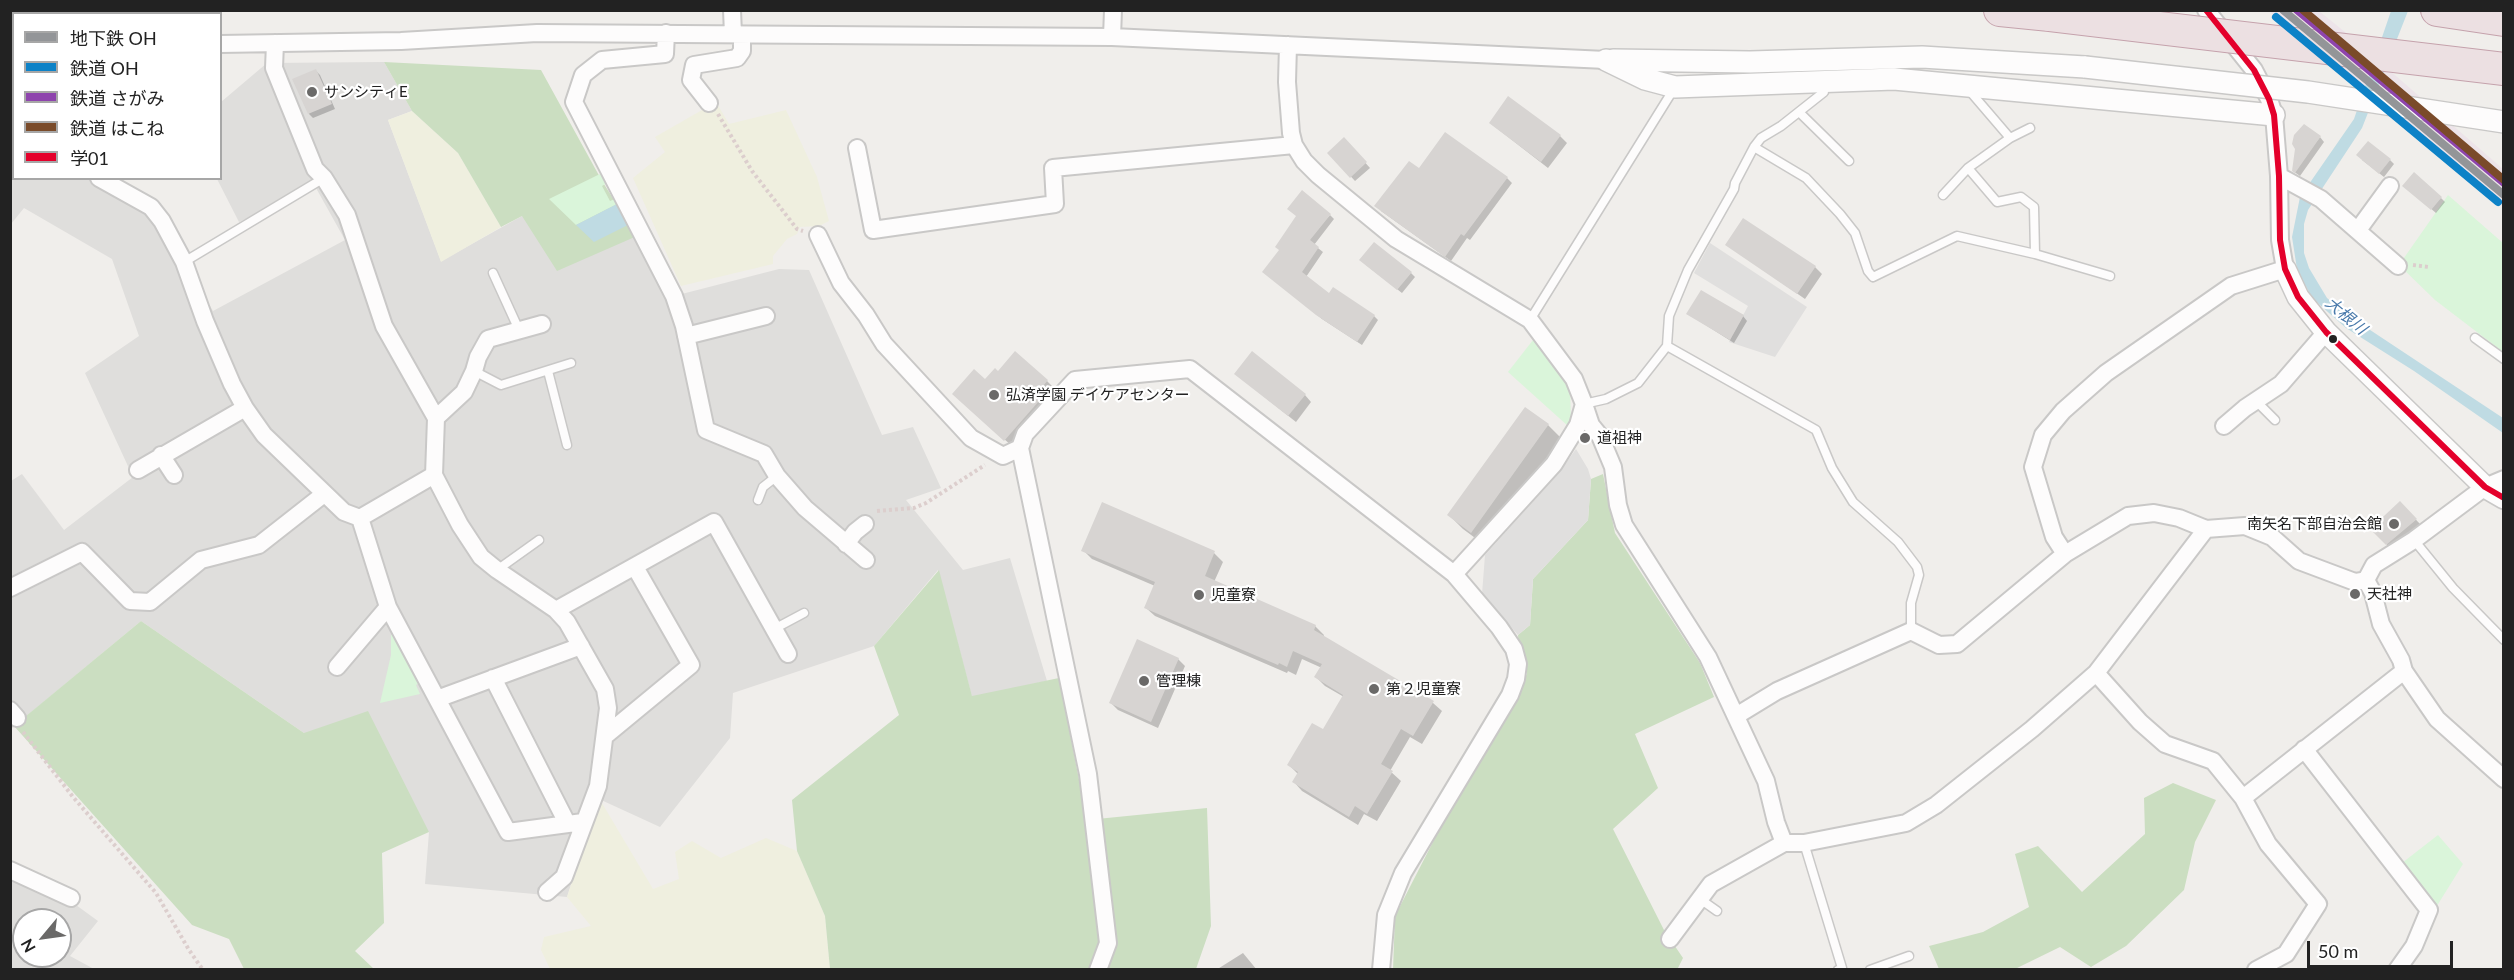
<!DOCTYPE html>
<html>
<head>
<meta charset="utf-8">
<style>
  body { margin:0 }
  #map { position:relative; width:2514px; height:980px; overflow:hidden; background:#f0eeeb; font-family:Lato,"Noto Sans JP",sans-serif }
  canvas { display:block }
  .frame { position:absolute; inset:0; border:12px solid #222; pointer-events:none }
  .legend { position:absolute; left:12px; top:12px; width:210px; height:168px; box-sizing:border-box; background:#fff; border:2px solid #a7a7a7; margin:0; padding:8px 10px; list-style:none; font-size:18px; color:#222 }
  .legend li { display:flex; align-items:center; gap:12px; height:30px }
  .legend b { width:30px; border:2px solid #a7a7a7 }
  .north { position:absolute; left:12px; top:908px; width:60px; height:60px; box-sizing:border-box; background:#fff; border:2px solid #a7a7a7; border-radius:50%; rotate:241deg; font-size:16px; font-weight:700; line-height:24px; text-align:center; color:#222 }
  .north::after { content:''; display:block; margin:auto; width:21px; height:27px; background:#6a6968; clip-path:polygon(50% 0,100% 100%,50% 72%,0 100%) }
  .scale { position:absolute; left:2307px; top:941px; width:146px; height:27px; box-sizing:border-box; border:3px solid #222; border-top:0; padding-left:8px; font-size:18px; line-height:21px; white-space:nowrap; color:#222; -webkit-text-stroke:4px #fff; paint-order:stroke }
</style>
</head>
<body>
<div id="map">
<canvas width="2514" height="980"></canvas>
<div class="frame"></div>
<ul class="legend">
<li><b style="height:8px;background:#939598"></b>地下鉄 OH</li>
<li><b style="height:8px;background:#0d82c7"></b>鉄道 OH</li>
<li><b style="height:8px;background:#8e44ad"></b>鉄道 さがみ</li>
<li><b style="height:8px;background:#7a4b2a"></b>鉄道 はこね</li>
<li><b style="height:8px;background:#e4002b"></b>学01</li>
</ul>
<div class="north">N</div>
<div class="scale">50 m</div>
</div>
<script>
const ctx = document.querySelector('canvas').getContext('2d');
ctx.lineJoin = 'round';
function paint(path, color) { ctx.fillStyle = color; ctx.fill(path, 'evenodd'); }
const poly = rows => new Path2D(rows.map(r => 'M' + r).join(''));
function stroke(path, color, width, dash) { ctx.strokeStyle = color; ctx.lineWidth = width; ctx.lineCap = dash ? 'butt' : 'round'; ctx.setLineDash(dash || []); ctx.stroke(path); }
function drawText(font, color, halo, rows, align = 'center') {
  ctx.font = font + ' Lato,"Noto Sans JP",sans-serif'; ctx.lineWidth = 4.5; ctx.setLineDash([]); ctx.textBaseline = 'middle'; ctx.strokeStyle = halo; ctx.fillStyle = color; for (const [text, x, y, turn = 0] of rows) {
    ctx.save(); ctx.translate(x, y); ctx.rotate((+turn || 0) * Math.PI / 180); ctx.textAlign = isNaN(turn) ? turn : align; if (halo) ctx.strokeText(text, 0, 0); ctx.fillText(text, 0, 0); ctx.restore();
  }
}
paint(poly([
  [384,62,412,111,388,120,441,261,522,216,637,236,674,296,779,269,809,270,882,435,913,427,941,488,906,500,963,570,1010,558,1047,681,972,697,938,570,874,646,733,693,730,738,660,827,599,799,567,897,425,884,429,832,304,733,141,621,11,729,11,481,22,474,64,530,133,477,85,373,139,336,112,259,24,208,11,224,11,123,13,125,14,178,100,179,153,212,213,311,345,240,316,188,239,222,217,179,220,178,221,102,267,63],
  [10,871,65,897,98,921,70,956,94,969,11,969],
  [24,920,60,920,60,956,24,956]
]), '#dfdedc');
paint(poly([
  [2269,11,2319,11,2350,36,2503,169,2503,207]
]), '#ede4e9');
paint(poly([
  [716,102,729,124,786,110,817,177,829,221,819,226,800,227,797,234,787,239,773,256,773,264,681,286,633,178,665,152,655,137],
  [412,111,458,153,501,227,441,262,388,120],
  [599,798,653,889,679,879,675,852,692,841,721,858,766,838,797,851,825,916,830,969,550,969,541,950,544,937,591,926,567,897]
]), '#efefdf');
paint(poly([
  [384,62,541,70,602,181,637,236,557,271,522,216,501,227,458,153,412,111],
  [1603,474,1615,533,1700,663,1714,697,1635,734,1658,788,1613,829,1664,930,1683,958,1677,970,1393,970,1395,916,1435,838,1520,693,1527,673,1519,649,1518,635,1530,625,1533,579,1588,520,1591,479],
  [939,570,972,696,1059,678,1087,820,1207,808,1211,926,1196,969,830,969,825,916,797,851,792,800,899,715,874,646],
  [141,621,304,733,368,711,429,832,382,853,384,923,355,951,374,969,244,969,229,939,192,925,14,726],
  [2173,783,2216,800,2195,842,2184,890,2126,946,2091,967,2060,947,2015,969,1939,969,1929,946,1983,932,2029,907,2015,854,2038,846,2082,892,2145,834,2144,798]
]), '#cbdec1');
paint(poly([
  [602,173,607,183,602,186,610,201,615,199,617,204,576,225,549,199],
  [2448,195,2503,243,2503,352,2435,300,2399,265],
  [1533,340,1570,387,1571,422,1568,426,1508,372],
  [391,635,395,635,421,682,416,685,420,694,380,703,391,655],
  [2438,835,2463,864,2435,909,2402,863]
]), '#daf5da');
paint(poly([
  [1710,243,1807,307,1775,357,1729,342,1748,306,1694,273],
  [1576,449,1588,469,1591,479,1588,520,1533,579,1530,625,1518,635,1482,594,1485,555,1558,474]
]), '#e0dfde');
paint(poly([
  [2391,11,2408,11,2362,128,2308,210,2304,224,2304,253,2309,268,2327,298,2352,318,2503,418,2503,433,2414,371,2346,328,2312,298,2297,269,2292,237,2300,197,2354,119],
  [617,204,628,225,594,242,576,225]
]), '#bfdbe3');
paint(poly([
  [316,71,320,75,335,109,313,118,309,114],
  [1490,123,1560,136,1567,143,1548,168],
  [2320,137,2324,142,2300,176,2293,171],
  [1344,139,1370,168,1355,181,1329,153],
  [2362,160,2390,160,2394,164,2384,177],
  [1507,178,1512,183,1470,240,1467,238,1451,261,1381,211],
  [2409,190,2441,198,2445,202,2436,213],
  [1330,215,1334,219,1314,245,1323,252,1306,277,1330,295,1374,316,1378,320,1362,345,1322,319,1269,276],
  [1727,245,1815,267,1822,274,1805,299],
  [1366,265,1411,273,1415,277,1402,293],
  [1688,314,1743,316,1747,321,1734,343],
  [998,373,1047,381,1054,388,1040,404,1044,409,1012,446,961,401],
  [1243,380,1305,395,1311,402,1296,422],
  [1525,409,1548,425,1562,439,1486,546,1463,529,1449,515],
  [2400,503,2420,524,2391,549,2372,529],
  [1103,504,1214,553,1223,562,1214,582,1315,626,1324,635,1323,638,1433,703,1442,711,1422,744,1410,737,1390,771,1401,781,1377,821,1364,814,1358,825,1302,791,1294,782,1298,774,1289,765,1323,732,1344,697,1325,686,1316,677,1322,668,1302,659,1296,675,1288,671,1287,673,1155,616,1146,608,1155,586,1092,559,1083,550],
  [1138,641,1178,659,1185,666,1158,728,1118,710,1111,703],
  [1243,953,1257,970,1216,970]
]), '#0003');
paint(poly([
  [316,69,332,104,308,114,292,79],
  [1508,96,1561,135,1541,162,1489,123],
  [2304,124,2321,136,2295,173,2292,171,2295,149,2292,144,2294,135],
  [1445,132,1508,177,1464,236,1461,234,1445,257,1374,206,1409,161,1419,168],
  [1344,137,1367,162,1350,178,1327,153],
  [2368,141,2391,159,2379,174,2356,155],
  [2414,172,2442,197,2431,210,2402,186],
  [1302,190,1331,214,1310,240,1319,247,1302,272,1329,293,1333,287,1375,315,1357,342,1316,315,1262,272,1279,250,1275,247,1296,216,1287,209],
  [1743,218,1816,266,1797,294,1725,245],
  [1374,242,1412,272,1397,290,1359,260],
  [1701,290,1744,315,1730,340,1686,314],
  [1015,351,1048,380,1034,397,1039,401,1004,441,952,394,974,369,985,379,995,368,998,371],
  [1252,351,1306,394,1288,416,1234,374],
  [1525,407,1549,424,1471,533,1447,515],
  [2400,501,2417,519,2386,545,2370,529],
  [1102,502,1215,551,1205,576,1316,625,1314,630,1434,701,1413,736,1401,729,1381,764,1393,771,1367,814,1355,806,1349,817,1292,782,1298,772,1287,765,1312,723,1323,729,1343,695,1314,677,1322,664,1293,651,1287,667,1279,663,1278,665,1144,608,1155,582,1081,551],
  [1137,639,1179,658,1151,722,1109,703]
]), '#d7d4d2');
const service = poly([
  [1968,89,2010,138],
  [1799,112,1849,161],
  [1754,147,1806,178,1840,214,1855,233,1868,271,1873,277,1957,236,2035,254,2034,207,2021,197,1997,202,1968,168],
  [1943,195,1968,168,2010,138,2030,128],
  [2035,254,2110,276],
  [184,262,324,178],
  [493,273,519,330],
  [1530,320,1675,87],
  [2475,338,2504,359],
  [1667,346,1816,430,1832,468,1853,502,1898,542,1917,567,1919,575,1911,603,1911,631],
  [474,371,501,385,571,363],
  [548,371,567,445],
  [2257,402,2275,420],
  [1584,404,1606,399,1638,383,1667,346,1669,316,1688,270,1734,189,1735,183,1754,147,1761,138,1781,126,1824,92,1823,82],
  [758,500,763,487,777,476],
  [2414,540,2453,588,2504,640],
  [497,570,539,540],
  [774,629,804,613],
  [1804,843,1842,968,1838,970],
  [1700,899,1717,911],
  [1870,970,1909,956]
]);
const minor = poly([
  [187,10,189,14],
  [732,10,733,34],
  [666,33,665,54,602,60,583,75,574,102,674,296,684,326,706,430,764,454,777,476,805,508,866,560],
  [1112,37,1113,10],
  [275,43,274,68,315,169,324,178,347,215,384,326,436,418,434,475,460,525,481,557,497,570,556,610,567,622,605,689,608,708,598,786,564,877,547,892],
  [220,44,401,41,537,33,1112,37,1606,60],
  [1288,45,1287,82,1291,133,1294,145,1304,161,1318,175,1396,239,1530,320,1574,379,1584,404,1578,425,1554,464,1454,574],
  [10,47,14,47],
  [709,103,691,80,694,65,737,58,742,51,742,35],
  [10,130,14,132],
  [857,148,873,230,1055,204,1053,168,1294,145],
  [2279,176,2321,199,2398,266],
  [99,178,151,207,162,221,184,262,205,321,232,384,245,408,264,435,344,512,360,518,434,475],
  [2358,230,2390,186],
  [818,235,841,283,866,315,884,344,971,438,1003,456,1020,448],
  [686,336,766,316],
  [1584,404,1591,425,1600,436,1613,467,1618,505,1624,525,1708,657,1766,781,1776,822,1784,843,1804,843,1906,823,1936,805,2032,729,2096,673,2206,529],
  [436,418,464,392,474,371,478,357,488,339,542,324],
  [2224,426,2245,408,2281,384,2326,332],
  [161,455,174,475],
  [138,470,245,408],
  [360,518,388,607,508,832,583,822],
  [846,544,855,532,865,524],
  [2065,554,2054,537,2033,467,2043,435,2063,411,2106,373,2231,286,2285,269,2280,240,2279,176,2274,115,2269,99,2254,70,2206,10],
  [2366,580,2373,593,2381,624,2401,660,2404,671,2437,719,2504,779],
  [10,588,82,552,130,601,150,602,201,560,259,545,324,494],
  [556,610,714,522,788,654],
  [337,667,388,607],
  [2096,673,2140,722,2165,744,2213,761,2243,798,2268,844,2318,904,2286,954,2256,970],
  [493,678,567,823],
  [437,699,581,646],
  [10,710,17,718],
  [1736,716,1777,691,1911,631,1939,645,1957,644,2065,554,2128,516,2154,513,2179,518,2206,529,2245,526,2272,537,2299,561,2355,582,2366,580,2374,565,2414,540,2485,487,2504,479],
  [605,736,691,665,635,567],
  [2304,749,2429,910,2414,946,2397,970],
  [2243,798,2404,671],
  [10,870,71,898],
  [1670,939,1711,884,1784,843],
  [1098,970,1108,943,1088,774,1020,448,1025,434,1075,380,1190,369,1454,574,1499,627,1514,649,1518,664,1516,679,1510,695,1403,873,1386,915,1381,970]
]);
const tertiary = poly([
  [1606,60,1645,79,1675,87,1894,79,2274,115],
  [1613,60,1750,62,1922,57,2085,67],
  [2285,269,2298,297,2326,332,2485,487,2504,498]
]);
const motorway = poly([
  [2000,10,2050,15],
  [2437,10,2504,20]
]);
stroke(service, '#c9c8c7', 11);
stroke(minor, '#c9c8c7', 20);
stroke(tertiary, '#c9c8c7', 24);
stroke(motorway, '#c5a2ac', 34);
stroke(poly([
  [718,114,752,171,797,229,803,231],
  [2413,265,2429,267],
  [877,511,914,508,926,503,985,465],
  [23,732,73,797,156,893,189,950,203,970]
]), '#dccecd', 4, [3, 3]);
stroke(service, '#fdfcfc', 8);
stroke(minor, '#fdfcfc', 16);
stroke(tertiary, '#fdfcfc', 21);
stroke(motorway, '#ece0e2', 32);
const tertiaryBridge = poly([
  [2085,67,2308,92,2504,122]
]);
const motorwayBridge = poly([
  [2050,15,2504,69]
]);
stroke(tertiaryBridge, '#c9c8c7', 24, []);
stroke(motorwayBridge, '#c5a2ac', 34, []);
stroke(tertiaryBridge, '#fdfcfc', 21);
stroke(motorwayBridge, '#ece0e2', 32);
stroke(poly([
  [2206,10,2254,70,2269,99,2274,115,2279,176,2280,240,2285,269,2298,297,2326,332,2485,487,2504,498]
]), '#e4002b', 6);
stroke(poly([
  [2276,17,2498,202]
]), '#0d82c7', 8);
stroke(poly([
  [2297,10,2504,183]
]), '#8e44ad', 8);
stroke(poly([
  [2303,10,2504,180]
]), '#7a4b2a', 8);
stroke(poly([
  [2283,10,2504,195]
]), '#939598', 8);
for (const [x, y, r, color] of [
  [312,92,6,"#6a6968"],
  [2333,339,5,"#222"],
  [994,395,6,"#6a6968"],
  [1585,438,6,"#6a6968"],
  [2394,524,6,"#6a6968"],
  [2355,594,6,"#6a6968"],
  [1199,595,6,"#6a6968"],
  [1144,681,6,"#6a6968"],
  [1374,689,6,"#6a6968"]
]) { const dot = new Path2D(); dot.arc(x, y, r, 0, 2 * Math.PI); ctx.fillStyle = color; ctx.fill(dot); stroke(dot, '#fff', 2); }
drawText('15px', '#222', '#fff', [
  ["サンシティE",324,92],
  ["弘済学園 デイケアセンター",1006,395],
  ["道祖神",1597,438],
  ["南矢名下部自治会館",2382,524,"right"],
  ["天社神",2367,594],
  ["児童寮",1211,595],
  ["管理棟",1156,681],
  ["第２児童寮",1386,689]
], 'left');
drawText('italic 16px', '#4a7aab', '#fff', [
  ["大根川",2346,316,40]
]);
</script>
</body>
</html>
